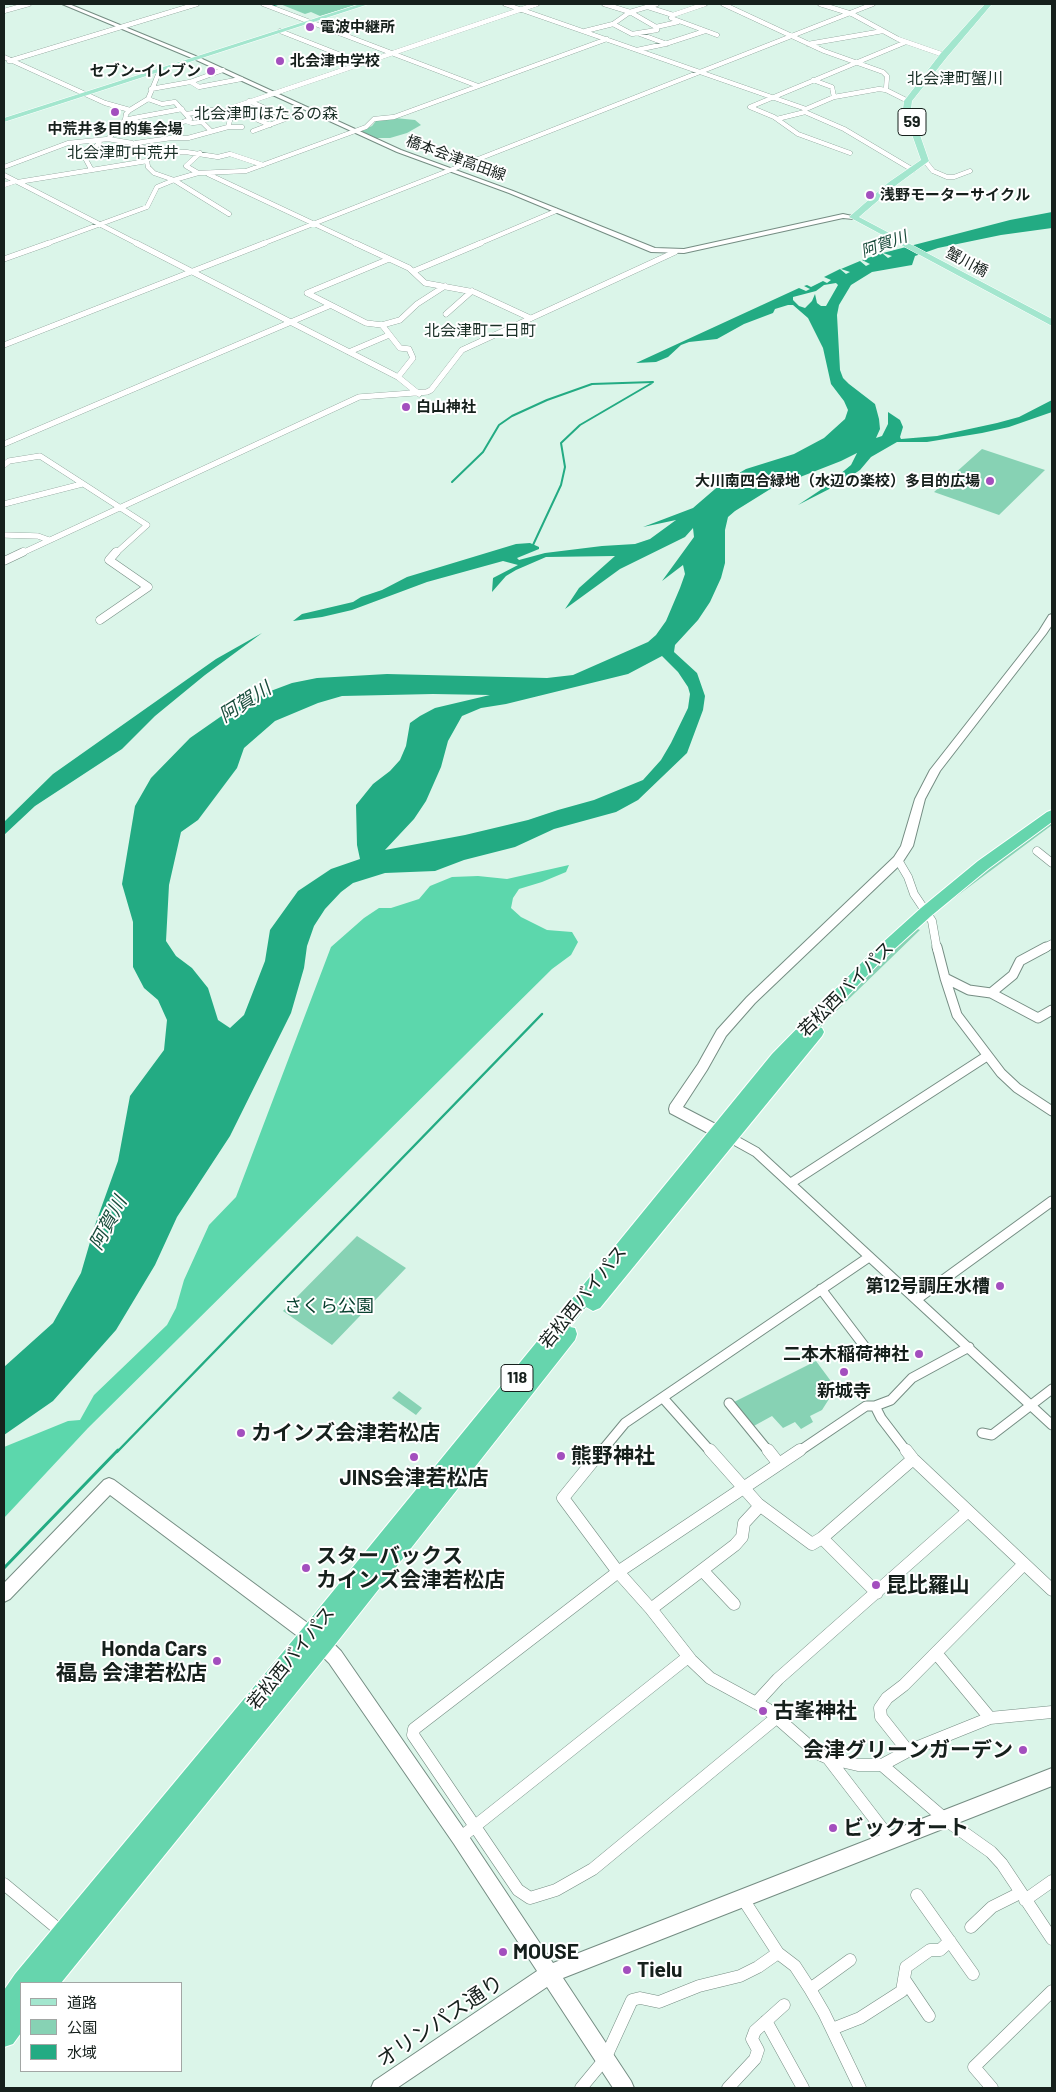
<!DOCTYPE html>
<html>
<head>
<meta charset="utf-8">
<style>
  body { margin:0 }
  #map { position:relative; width:1056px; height:2092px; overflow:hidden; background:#dbf5e9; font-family:Barlow,"Noto Sans JP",sans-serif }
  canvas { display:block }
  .frame { position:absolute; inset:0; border:5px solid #16201c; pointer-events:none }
  .legend { position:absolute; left:20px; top:1982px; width:162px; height:90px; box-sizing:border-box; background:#fff; border:1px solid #a2a6a4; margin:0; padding:6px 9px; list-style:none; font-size:15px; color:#16201c }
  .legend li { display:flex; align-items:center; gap:10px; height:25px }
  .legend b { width:25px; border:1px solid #a2a6a4 }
</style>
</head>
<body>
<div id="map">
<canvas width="1056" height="2092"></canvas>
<div class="frame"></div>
<ul class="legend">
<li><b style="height:6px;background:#a3e6ce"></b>道路</li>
<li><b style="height:14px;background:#87d2b4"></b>公園</li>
<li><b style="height:14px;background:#23ab83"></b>水域</li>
</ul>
</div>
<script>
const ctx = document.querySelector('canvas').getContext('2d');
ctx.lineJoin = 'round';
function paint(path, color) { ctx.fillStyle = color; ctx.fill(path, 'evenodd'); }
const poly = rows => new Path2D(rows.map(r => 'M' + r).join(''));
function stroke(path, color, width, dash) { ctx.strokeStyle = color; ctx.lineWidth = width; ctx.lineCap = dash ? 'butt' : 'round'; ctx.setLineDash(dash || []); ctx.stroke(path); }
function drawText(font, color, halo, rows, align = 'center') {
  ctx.font = font + ' Barlow,"Noto Sans JP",sans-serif'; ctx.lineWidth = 4; ctx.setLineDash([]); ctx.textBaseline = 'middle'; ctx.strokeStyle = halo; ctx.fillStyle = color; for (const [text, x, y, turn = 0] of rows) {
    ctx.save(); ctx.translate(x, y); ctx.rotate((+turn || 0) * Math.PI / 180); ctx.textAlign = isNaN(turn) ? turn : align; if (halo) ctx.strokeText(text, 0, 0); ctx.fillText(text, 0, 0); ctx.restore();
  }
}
paint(poly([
  [280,4,359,4,320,16,311,12,305,14],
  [395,118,415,120,421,125,407,133,390,138,376,138,361,131,372,126,376,121],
  [982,449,1045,470,999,515,934,492],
  [1052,816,1052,825,942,907,936,904],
  [915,928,920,930,825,1022,781,1072,763,1078],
  [357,1236,406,1268,332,1345,283,1311],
  [816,1361,836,1388,822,1410,810,1416,813,1422,801,1429,795,1422,783,1428,772,1416,752,1427,732,1403],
  [399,1391,422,1408,416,1415,392,1398]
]), '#87d2b4');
paint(poly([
  [569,865,566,872,542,882,519,889,513,898,511,908,521,917,547,930,572,932,578,942,571,955,552,969,88,1428,4,1518,4,1447,68,1421,80,1420,94,1395,167,1325,176,1308,184,1280,209,1225,236,1197,331,947,364,918,379,908,391,908,419,899,430,886,452,877,478,876,507,879]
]), '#5cd7ac');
paint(poly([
  [1052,212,1052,228,1001,235,938,248,915,256,912,265,872,272,851,285,839,305,837,315,840,370,843,378,849,384,875,404,879,419,880,429,876,438,882,436,888,424,888,412,900,420,903,427,900,437,901,439,937,436,997,423,1019,417,1052,400,1052,412,1009,427,982,433,927,442,897,442,871,457,860,470,839,484,798,505,822,489,851,465,857,453,841,461,772,488,735,511,728,517,725,530,725,563,721,578,710,602,698,620,675,645,674,652,697,673,705,696,703,710,687,753,638,800,616,812,554,829,515,847,464,860,435,871,385,873,353,883,341,892,325,909,314,926,307,946,304,968,291,1013,230,1136,177,1217,155,1265,116,1330,53,1401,4,1435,4,1367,53,1323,81,1273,95,1225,118,1161,130,1096,164,1050,167,1020,158,1000,144,988,133,967,133,922,122,884,135,806,151,778,190,738,223,715,268,692,292,683,317,678,387,674,547,678,573,675,648,642,656,635,666,621,680,588,685,574,683,565,662,581,694,537,693,528,685,537,620,569,565,609,579,588,615,556,546,557,516,570,506,576,492,592,493,578,518,565,503,561,427,582,352,610,322,617,293,621,302,614,353,602,361,597,382,590,407,577,516,544,530,543,539,547,539,549,517,558,519,560,545,553,602,546,635,544,650,539,676,520,643,527,693,508,722,483,746,469,794,454,824,438,845,419,848,410,844,401,831,384,823,348,808,318,793,305,788,305,775,309,773,313,744,324,717,339,689,342,681,345,668,357,656,362,636,363,799,288,806,291,810,289,804,286,807,285,811,287,823,281,827,283,831,280,824,277,840,269,846,274,850,272,841,269,860,261,866,266,870,264,862,260,882,253,888,258,892,256,883,253,1010,220],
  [836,283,838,285,826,306,821,306,817,303,815,294,812,301,805,308,799,306,793,300,793,297,816,291,824,285],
  [662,656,678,672,688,687,690,694,688,708,671,743,661,760,643,780,594,800,558,810,528,820,465,835,385,850,414,819,426,801,441,767,448,741,462,716,481,708,506,704,628,674],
  [433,694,490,695,435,708,420,716,410,723,406,746,400,760,390,771,373,784,356,805,357,845,360,859,331,869,298,891,270,930,265,961,244,1015,230,1028,218,1020,208,988,192,968,176,956,166,941,169,885,181,832,198,820,237,768,244,748,275,721,318,703,342,696],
  [262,633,205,675,155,716,122,749,35,806,4,835,4,822,53,774,216,659]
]), '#23ab83');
stroke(poly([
  [272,6,280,4]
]), '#23ab83', 1);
stroke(poly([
  [452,482,483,452,499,425,512,416,547,400,592,384,653,382],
  [533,545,561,485,565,467,561,443,580,425,652,383]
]), '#23ab83', 2);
stroke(poly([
  [117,1452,542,1014]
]), '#23ab83', 2.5);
stroke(poly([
  [4,1568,118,1450]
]), '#23ab83', 3);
const streetFar4 = poly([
  [263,4,478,86],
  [505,4,806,109],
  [604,4,630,12,656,27,657,30,632,34,613,24],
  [705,4,673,15,671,18,717,35],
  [723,4,824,51,883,72,887,76,886,90],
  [820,4,852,14,898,39,944,55],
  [648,7,673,15],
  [4,11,29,4],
  [656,27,678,22],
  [280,31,361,63],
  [585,31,613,24,630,12,657,4],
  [640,34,667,44],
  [808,44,883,31],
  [637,50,665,44,705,31],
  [4,57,105,103,130,110,126,114,125,120,108,139,68,143,4,167],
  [9,61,197,4],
  [191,82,199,87,241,79],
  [151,89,190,82,223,70],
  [834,97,879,89,886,90,908,101],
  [249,101,288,118,253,131],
  [232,109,270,125],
  [130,110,148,99,160,70],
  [805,112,844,129,913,170],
  [187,114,211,110,232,111],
  [134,118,182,109],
  [777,119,805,112,806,109,834,97,832,87,813,80],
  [125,120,134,118,146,132,151,132,174,126,190,119,175,102,162,104,148,99],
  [186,121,192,123,202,122,211,131],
  [228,127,234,107,537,4],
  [136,143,171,138,188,138,228,127,242,127],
  [157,153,186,152,218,157,230,154,263,165],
  [850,153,798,134,774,117,750,107,906,42],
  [925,161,933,171,947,177,954,177,970,171],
  [91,169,84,156,91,153,101,140],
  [198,173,186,166,200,153],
  [208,174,357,244],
  [4,175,138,244],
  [18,182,147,161,150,156,157,153,132,143,108,139],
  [4,185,16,181],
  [229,214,174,180,198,173,246,171,366,127,374,119,394,117,607,39],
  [46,244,147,207,157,187,174,180,154,173,148,167,147,161],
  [262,244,873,4],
  [478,244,556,211]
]);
const streetFar3 = poly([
  [136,243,398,377,419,394],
  [355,243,409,268,425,283,474,292,530,318],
  [4,259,49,243],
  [389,259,307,293,366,323,382,325,400,320,417,304,445,286],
  [414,271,481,243],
  [446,314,472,291],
  [382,325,400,348,409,349,413,358,398,377],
  [4,345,265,243],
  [349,352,389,335],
  [4,444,331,305],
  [4,465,9,461,40,456,147,525,115,554],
  [4,504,82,484],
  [4,535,38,536,49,540],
  [20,554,359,397,427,392,431,390,462,350,675,252]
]);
const streetFar2 = poly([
  [4,561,23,552],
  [100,620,148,587,109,560,116,552],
  [1037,851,1052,863],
  [898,860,908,877,914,894,932,921,937,949],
  [1043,949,1052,944]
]);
const streetFar1 = poly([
  [937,947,945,978,969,990,991,993,1038,1018,1052,1010],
  [945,978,957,1015,1001,1073,1017,1088,1052,1111],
  [991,993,1013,975,1020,961,1046,947],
  [729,1137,756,1152,1052,1425],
  [791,1183,987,1056],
  [821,1289,865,1347],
  [917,1299,1052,1201],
  [663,1398,711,1452],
  [729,1403,769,1452],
  [875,1406,881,1418,907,1452],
  [982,1433,992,1435,1052,1389],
  [601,1452,625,1423,869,1257],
  [798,1452,866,1406,875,1406,891,1400,912,1378,969,1347]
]);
const street = poly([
  [602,1450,563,1498,618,1572,651,1609,691,1660,710,1678,767,1709,817,1753,828,1758,891,1840],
  [768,1450,779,1464],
  [906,1450,913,1459,1052,1590],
  [758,1504,812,1544,822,1538,913,1459],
  [822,1538,877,1593],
  [702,1570,734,1604],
  [651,1609,735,1545,742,1537,744,1523,757,1509,758,1504,710,1450],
  [936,1653,990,1718],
  [756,1703,778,1679,967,1512],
  [776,1718,593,1869,556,1890,530,1898,518,1890,413,1735,414,1729,618,1572,800,1450],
  [908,1751,881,1717,880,1708,887,1698,904,1685,1024,1564],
  [828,1758,858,1765,882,1765,908,1751,990,1718,1052,1712],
  [882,1765,946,1820,991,1852,1002,1864,1052,1939],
  [460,1838,688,1657],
  [4,1884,63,1933],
  [917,1895,973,1974],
  [743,1899,778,1953,795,1966,810,1989,824,2013,860,2088],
  [1025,1900,1052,1881],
  [971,1927,992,1907,1020,1893],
  [904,1979,929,2016],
  [810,1989,850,1960],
  [766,2021,803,2088],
  [832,2029,860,2018,902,1991,906,1967,930,1950,940,1950,950,1941],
  [581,2088,605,2059,632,2000,640,1998,659,2002,699,1986,740,1976,758,1967,778,1953],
  [728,2088,755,2059,758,2050,752,2039,755,2031,784,2005],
  [992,2088,974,2067,1052,1991]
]);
const secondary = poly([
  [62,4,69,4,198,57,401,150,513,191,655,248,684,249,843,214,857,217,853,219,843,218,684,253,651,252,509,193,397,152,194,59,62,4],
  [1052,614,1052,625,1046,634,940,771,925,799,913,846,902,863,755,1003,726,1036,707,1070,683,1107,731,1132,733,1136,731,1140,721,1140,670,1113,669,1109,670,1105,698,1064,717,1030,747,997,894,857,901,846,915,799,930,770,1039,631,1049,615,1052,614],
  [109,1478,114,1480,328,1638,341,1651,466,1832,553,1963,1052,1768,1052,1786,563,1978,631,2081,634,2088,613,2088,547,1987,397,2088,371,2088,374,2081,537,1971,454,1844,329,1663,316,1650,110,1495,10,1599,4,1602,4,1583,104,1480,109,1478]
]);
const primary = poly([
  [360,4,369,4,4,122,4,118,360,4],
  [985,4,992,4,947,57,912,101,911,109,929,161,895,186,859,217,1052,319,1052,326,849,217,889,182,921,160,903,109,904,101,941,53,985,4]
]);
const highway = poly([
  [1052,810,1052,822,988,869,931,916,880,962,818,1027,822,1028,824,1032,822,1036,600,1308,593,1311,586,1307,570,1327,575,1328,577,1334,575,1340,330,1651,61,1983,21,1983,21,2033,13,2044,4,2047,4,1990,15,1974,303,1628,772,1054,870,954,921,908,978,861,1047,812,1052,810]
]);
stroke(streetFar4, '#758d83', 5);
stroke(streetFar3, '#758d83', 6);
stroke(streetFar2, '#758d83', 9);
stroke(streetFar1, '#758d83', 11);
stroke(street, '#758d83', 13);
stroke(secondary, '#758d83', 2);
stroke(primary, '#fff', 1);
stroke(highway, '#fff', 2);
stroke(streetFar4, '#fff', 4.5);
stroke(streetFar3, '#fff', 5.5);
stroke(streetFar2, '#fff', 8);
stroke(streetFar1, '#fff', 9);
stroke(street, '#fff', 12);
paint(secondary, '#fff');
paint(primary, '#a3e6ce');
paint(highway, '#66d5ad');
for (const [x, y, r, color] of [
  [310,27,5,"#a34fbe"],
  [280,61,5,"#a34fbe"],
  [211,71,5,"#a34fbe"],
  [115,112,5,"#a34fbe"],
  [870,195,5,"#a34fbe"],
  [406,407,5,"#a34fbe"],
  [990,481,5,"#a34fbe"],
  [1000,1286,5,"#a34fbe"],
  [919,1354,5,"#a34fbe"],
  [844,1372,5,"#a34fbe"],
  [241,1433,5,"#a34fbe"],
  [561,1456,5,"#a34fbe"],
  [414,1457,5,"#a34fbe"],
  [306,1568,5,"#a34fbe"],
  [876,1585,5,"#a34fbe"],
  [217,1661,5,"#a34fbe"],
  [763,1711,5,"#a34fbe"],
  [1023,1750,5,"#a34fbe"],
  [833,1828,5,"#a34fbe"],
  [503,1952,5,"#a34fbe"],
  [627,1970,5,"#a34fbe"]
]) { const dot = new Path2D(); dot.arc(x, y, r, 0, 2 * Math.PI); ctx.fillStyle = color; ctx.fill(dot); stroke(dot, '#fff', 2); }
drawText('bold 15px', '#16201c', '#fff', [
  ["電波中継所",320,27],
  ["北会津中学校",290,61],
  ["セブン-イレブン",201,71,"right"],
  ["中荒井多目的集会場",115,129,"center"],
  ["浅野モーターサイクル",880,195],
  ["白山神社",416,407],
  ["大川南四合緑地（水辺の楽校）多目的広場",980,481,"right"]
], 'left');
drawText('15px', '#16201c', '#fff', [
  ["橋本会津高田線",456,158,20],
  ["蟹川橋",967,262,28]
]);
drawText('16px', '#1a3027', '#fff', [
  ["北会津町蟹川",955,79],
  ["北会津町ほたるの森",266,114],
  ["北会津町中荒井",123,153],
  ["北会津町二日町",480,331]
]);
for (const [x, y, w] of [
  [912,122,28],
  [517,1378,32]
]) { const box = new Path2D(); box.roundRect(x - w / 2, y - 13.5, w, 27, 4); ctx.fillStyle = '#fff'; ctx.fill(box); stroke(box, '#16201c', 1); }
drawText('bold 16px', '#16201c', null, [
  ["59",912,122],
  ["118",517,1378]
]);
drawText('italic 16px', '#1a4d3c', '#fff', [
  ["阿賀川",884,244,-20]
]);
drawText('18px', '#16201c', '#fff', [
  ["若松西バイパス",846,989,-45],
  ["若松西バイパス",583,1297,-51],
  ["若松西バイパス",291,1658,-51]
]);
drawText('bold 18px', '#16201c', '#fff', [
  ["第12号調圧水槽",990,1286],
  ["二本木稲荷神社",909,1354],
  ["新城寺",844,1391,"center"]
], 'right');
drawText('18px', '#09402f', '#fff', [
  ["さくら公園",329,1306]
]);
drawText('italic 19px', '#1a4d3c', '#fff', [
  ["阿賀川",245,702,-33],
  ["阿賀川",108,1223,-62]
]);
drawText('bold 21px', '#16201c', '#fff', [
  ["カインズ会津若松店",251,1433],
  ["熊野神社",571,1456],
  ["JINS会津若松店",414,1478,"center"],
  ["スターバックス",316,1556],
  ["カインズ会津若松店",316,1580],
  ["昆比羅山",886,1585],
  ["Honda Cars",207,1649,"right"],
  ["福島 会津若松店",207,1673,"right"],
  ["古峯神社",773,1711],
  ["会津グリーンガーデン",1013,1750,"right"],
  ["ビックオート",843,1828],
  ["MOUSE",513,1952],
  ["Tielu",637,1970]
], 'left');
drawText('21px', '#16201c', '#fff', [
  ["オリンパス通り",440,2021,-34]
]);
</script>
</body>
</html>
